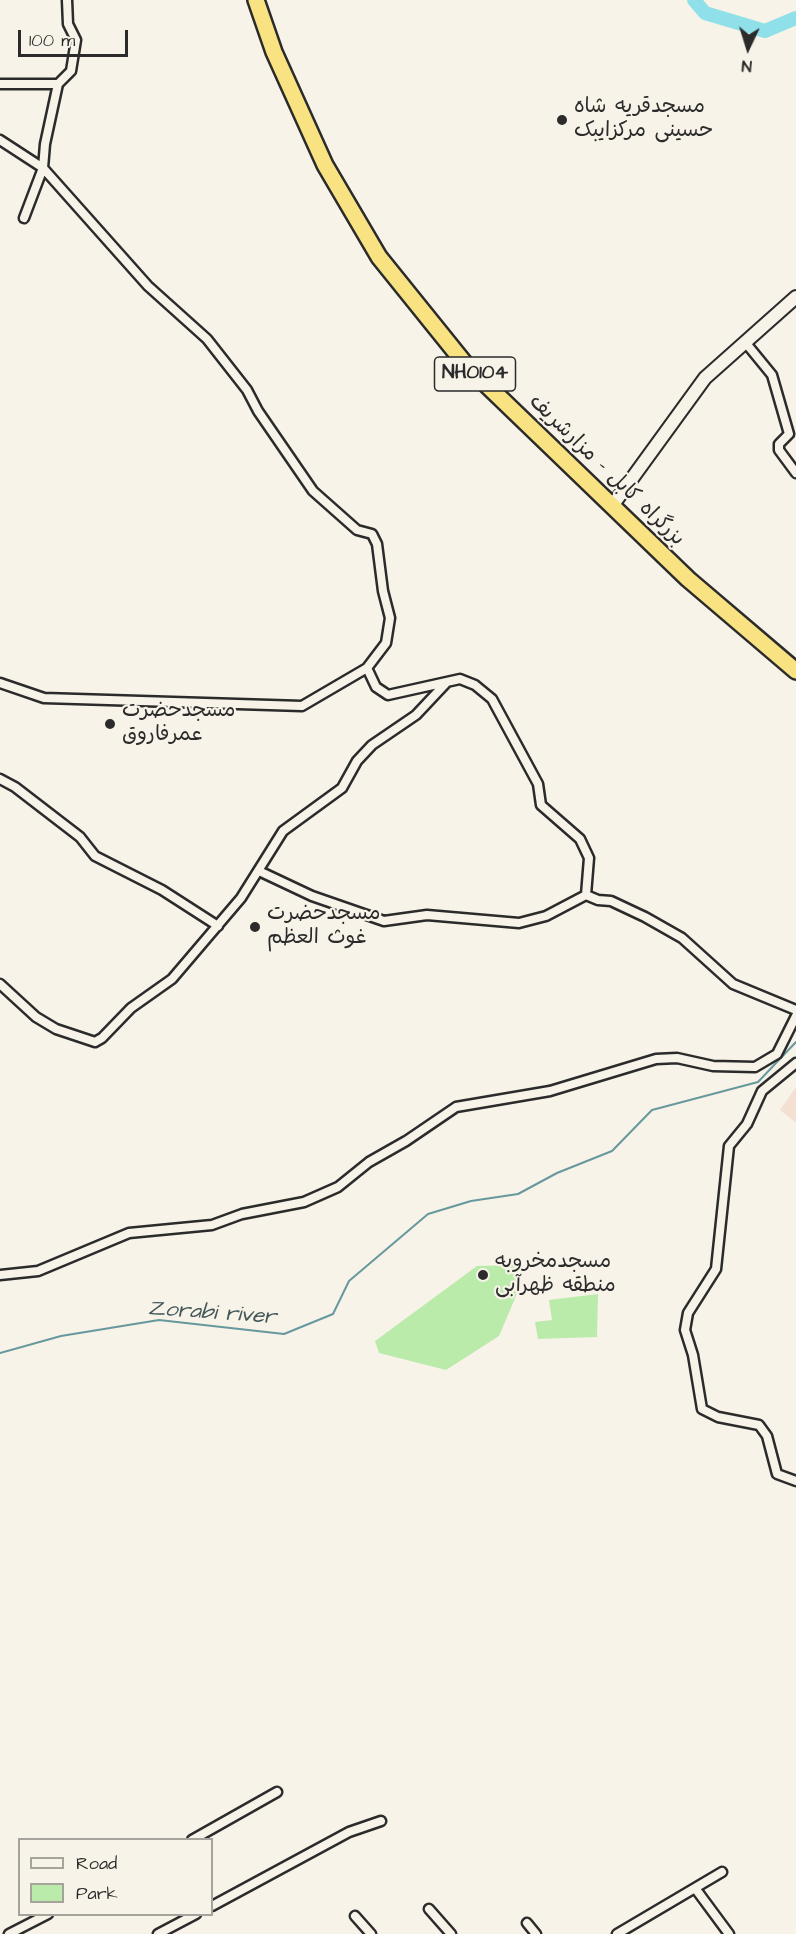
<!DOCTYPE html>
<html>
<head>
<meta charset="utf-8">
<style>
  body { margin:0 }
  #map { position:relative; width:796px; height:1934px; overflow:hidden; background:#f7f3e8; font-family:"Architects Daughter",sans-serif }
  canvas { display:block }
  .legend { position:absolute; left:18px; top:1838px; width:195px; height:78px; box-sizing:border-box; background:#f7f3e8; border:2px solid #a5a39c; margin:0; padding:8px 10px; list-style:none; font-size:18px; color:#2b2b2b }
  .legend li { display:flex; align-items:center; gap:12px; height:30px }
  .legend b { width:30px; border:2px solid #a5a39c }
  .north { position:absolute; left:718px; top:18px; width:60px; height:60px; -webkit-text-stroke:4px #f7f3e8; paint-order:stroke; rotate:184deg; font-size:16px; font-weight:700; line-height:24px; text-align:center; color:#2b2b2b }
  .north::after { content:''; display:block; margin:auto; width:21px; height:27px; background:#2b2b2b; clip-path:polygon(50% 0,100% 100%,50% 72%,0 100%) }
  .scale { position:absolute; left:18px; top:30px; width:110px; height:27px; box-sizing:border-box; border:3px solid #2b2b2b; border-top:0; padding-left:8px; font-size:18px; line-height:21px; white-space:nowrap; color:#2b2b2b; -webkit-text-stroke:4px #f7f3e8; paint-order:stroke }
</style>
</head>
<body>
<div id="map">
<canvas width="796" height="1934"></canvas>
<ul class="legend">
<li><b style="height:8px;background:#f7f3e8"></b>Road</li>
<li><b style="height:16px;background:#bbebab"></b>Park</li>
</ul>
<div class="north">N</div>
<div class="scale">100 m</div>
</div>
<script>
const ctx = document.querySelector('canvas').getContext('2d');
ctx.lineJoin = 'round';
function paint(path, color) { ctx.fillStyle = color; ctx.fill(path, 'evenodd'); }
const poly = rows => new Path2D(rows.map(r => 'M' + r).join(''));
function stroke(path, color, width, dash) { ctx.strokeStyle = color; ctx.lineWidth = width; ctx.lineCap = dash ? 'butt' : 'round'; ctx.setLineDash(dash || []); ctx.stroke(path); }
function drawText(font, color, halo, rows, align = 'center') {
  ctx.font = font + ' "Architects Daughter","Playpen Sans Arabic",sans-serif'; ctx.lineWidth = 4.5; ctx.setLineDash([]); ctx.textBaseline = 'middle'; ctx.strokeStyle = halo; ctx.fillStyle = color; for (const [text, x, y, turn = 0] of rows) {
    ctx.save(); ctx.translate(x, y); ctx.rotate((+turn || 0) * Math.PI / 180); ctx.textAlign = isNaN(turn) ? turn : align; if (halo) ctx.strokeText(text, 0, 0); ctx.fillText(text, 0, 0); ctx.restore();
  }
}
paint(poly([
  [796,1087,796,1123,780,1110]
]), '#f3e0d2');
paint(poly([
  [516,1265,516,1296,499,1336,446,1370,379,1353,375,1341,477,1266],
  [598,1294,597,1337,538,1339,535,1322,552,1320,549,1300]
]), '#bbebab');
stroke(poly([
  [0,1353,61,1336,159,1320,284,1334,333,1314,349,1281,428,1214,471,1201,518,1194,557,1173,612,1151,652,1110,758,1082,796,1042]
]), '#67989d', 2);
stroke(poly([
  [694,0,705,13,765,31,796,18]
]), '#8fe0e9', 14);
const street = poly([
  [67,0,68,24,76,40,71,71,58,84,45,144,43,168,148,286,207,339,247,390,258,411,313,491,357,530,372,534,377,544,383,591,390,618,386,643,367,668,376,687,388,695,460,679,475,685,492,699,538,784,541,805,580,839,589,858,586,895,598,900,611,901,645,917,682,938,733,984,796,1010],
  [0,84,58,84],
  [0,140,43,168,24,218],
  [745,342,772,375,789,434,779,444,779,450,796,473],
  [0,683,44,698,302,706,367,668],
  [0,779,15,787,80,837,95,856,162,890,218,926],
  [259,871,312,896,384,921,427,915,519,923,546,916,586,895],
  [0,984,36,1017,56,1029,95,1042,102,1038,131,1008,172,979,241,898,283,831,342,788,357,761,372,745,416,715,447,682],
  [796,1063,762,1091,747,1124,729,1146,716,1269,688,1313,685,1330,693,1355,702,1409,718,1417,759,1425,767,1436,777,1474,796,1481],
  [0,1275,38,1271,129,1233,212,1225,242,1214,304,1202,338,1187,369,1162,406,1141,456,1107,550,1091,656,1059,677,1058,713,1066,755,1067,777,1054,796,1016],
  [192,1840,277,1792],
  [695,1888,729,1934],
  [212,1906,349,1832,381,1821],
  [429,1909,451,1934],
  [355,1916,371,1934],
  [527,1923,536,1934],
  [9,1934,48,1914],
  [158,1934,196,1914],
  [617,1934,722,1872]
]);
const secondary = poly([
  [612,506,705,378,796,297]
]);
const highway = poly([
  [256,0,274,52,325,165,379,257,466,365,688,579,796,671]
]);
stroke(street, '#2b2b2b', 13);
stroke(secondary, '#2b2b2b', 16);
stroke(highway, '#2b2b2b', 20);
stroke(street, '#f7f3e8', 8);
stroke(secondary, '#f7f3e8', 12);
stroke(highway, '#f8e281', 15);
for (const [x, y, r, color] of [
  [562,120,6,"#2b2b2b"],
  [110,724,6,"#2b2b2b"],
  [255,927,6,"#2b2b2b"],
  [483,1275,6,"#2b2b2b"]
]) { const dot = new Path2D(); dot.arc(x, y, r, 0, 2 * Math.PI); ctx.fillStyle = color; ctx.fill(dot); stroke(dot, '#f7f3e8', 2); }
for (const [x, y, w] of [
  [475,374,81]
]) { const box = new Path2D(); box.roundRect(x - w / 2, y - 17, w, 34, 4.5); ctx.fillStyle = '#f7f3e8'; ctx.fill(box); stroke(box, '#2b2b2b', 1.5); }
drawText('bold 20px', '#2b2b2b', null, [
  ["NH0104",475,374]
]);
drawText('21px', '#2b2b2b', '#f7f3e8', [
  ["مسجدقریه شاه",574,108],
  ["حسینی مرکزایبک",574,132],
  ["مسجدحضرت",122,712],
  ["عمرفاروق",122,736],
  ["مسجدحضرت",267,915],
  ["غوث العظم",267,939],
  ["مسجدمخروبه",495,1263],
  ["منطقه ظهرآبی",495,1287]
], 'left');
drawText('21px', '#2b2b2b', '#f7f3e8', [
  ["بزرگراه کابل - مزارشریف",606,471,44]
]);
drawText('italic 22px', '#44585a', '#f7f3e8', [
  ["Zorabi river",212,1314,4]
]);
</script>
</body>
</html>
